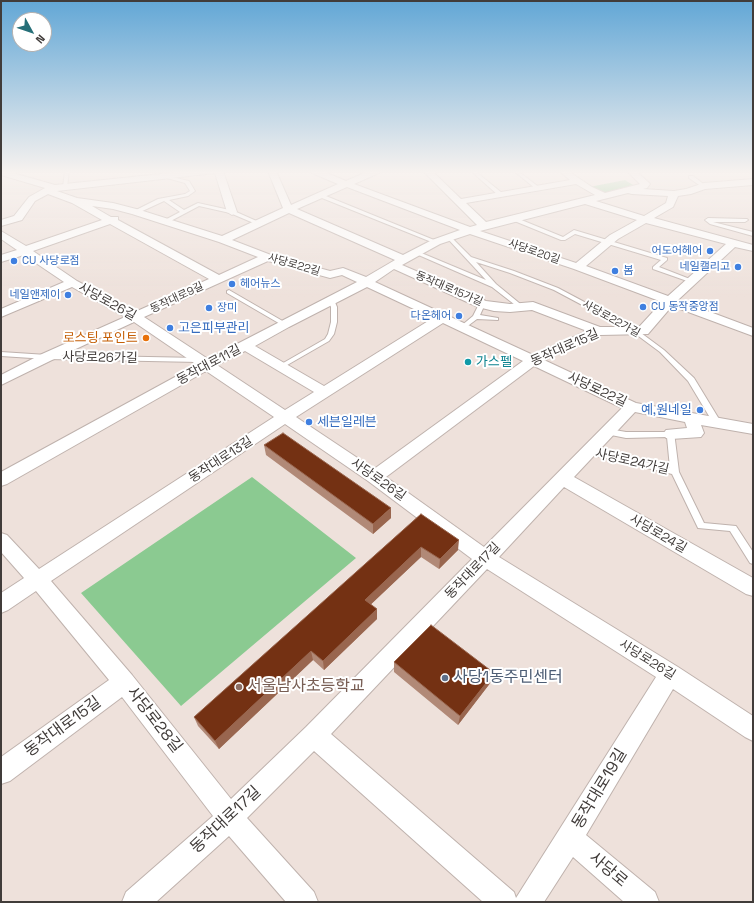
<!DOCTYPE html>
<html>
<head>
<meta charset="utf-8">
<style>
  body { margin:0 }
  #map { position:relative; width:754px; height:903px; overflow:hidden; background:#eee1db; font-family:"Space Grotesk",sans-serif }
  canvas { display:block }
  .frame { position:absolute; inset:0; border:2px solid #413c3a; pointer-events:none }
  .north { position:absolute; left:12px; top:12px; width:40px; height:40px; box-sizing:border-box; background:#fff; border:1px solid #b3b1b0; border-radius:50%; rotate:130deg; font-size:11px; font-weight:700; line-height:16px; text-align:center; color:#413c3a }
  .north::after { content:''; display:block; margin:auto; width:14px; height:18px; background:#266f78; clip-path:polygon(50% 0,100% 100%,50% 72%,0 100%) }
</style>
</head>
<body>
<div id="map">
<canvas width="754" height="903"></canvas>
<div class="frame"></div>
<div class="north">N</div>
</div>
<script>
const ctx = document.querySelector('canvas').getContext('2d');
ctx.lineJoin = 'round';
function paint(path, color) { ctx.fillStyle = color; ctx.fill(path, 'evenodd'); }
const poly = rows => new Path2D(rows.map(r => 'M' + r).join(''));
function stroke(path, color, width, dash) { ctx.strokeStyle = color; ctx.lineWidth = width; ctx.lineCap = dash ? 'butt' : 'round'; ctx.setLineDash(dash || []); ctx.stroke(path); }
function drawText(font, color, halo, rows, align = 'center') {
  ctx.font = font + ' "Space Grotesk","Noto Sans KR",sans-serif'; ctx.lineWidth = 4; ctx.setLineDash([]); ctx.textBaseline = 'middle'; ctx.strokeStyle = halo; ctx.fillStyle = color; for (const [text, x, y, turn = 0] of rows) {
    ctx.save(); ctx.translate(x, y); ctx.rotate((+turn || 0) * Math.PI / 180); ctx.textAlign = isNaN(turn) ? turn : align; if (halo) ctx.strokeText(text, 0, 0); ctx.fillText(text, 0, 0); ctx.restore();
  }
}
paint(poly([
  [625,180,633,185,604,193,589,187],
  [252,477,356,558,181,706,81,593]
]), '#8bca91');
const lane = poly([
  [13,171,17,171,14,175,10,175,10,174,13,171],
  [65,171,69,171,67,187,65,188,63,187,65,171],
  [471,171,475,171,502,193,502,195,498,195,471,171],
  [514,171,518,171,540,188,536,189,514,171],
  [163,175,189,181,195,191,188,196,169,200,184,210,198,203,234,211,261,223,256,224,230,213,199,206,165,224,163,223,163,221,180,212,164,201,138,213,134,213,134,211,158,199,185,194,190,191,185,183,163,177,163,175],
  [689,176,693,176,706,186,702,187,689,178,689,176],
  [317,194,321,194,439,242,434,243,317,196,317,194],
  [514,217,563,237,574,230,667,258,667,260,659,267,695,281,690,282,653,269,653,267,661,260,575,234,565,240,561,240,512,220,512,218,514,217],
  [708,218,747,219,748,220,745,222,713,222,753,232,753,236,710,224,705,220,708,218],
  [450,236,471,257,514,271,558,288,637,330,664,350,694,378,722,424,721,426,715,426,688,381,660,352,633,332,554,290,510,273,476,262,496,284,524,307,521,309,519,308,492,287,414,253,419,252,486,280,448,239,448,237,450,236],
  [229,290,286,323,287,324,286,325,282,325,227,293,227,291,229,290],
  [331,298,334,300,337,307,337,322,334,334,329,341,282,368,278,368,277,367,278,366,325,339,328,334,331,322,331,307,328,300,331,298],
  [482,302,485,304,480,315,498,318,498,320,477,319,465,328,461,328,461,326,473,316,479,304,482,302],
  [1,352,47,355,199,358,202,360,199,362,47,359,1,356,1,352],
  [609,429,626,432,674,432,679,472,704,523,736,526,753,552,753,564,750,563,730,531,698,528,672,474,589,454,585,451,589,448,670,468,667,437,626,438,606,434,605,432,606,430,609,429]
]);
const street = poly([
  [1,171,6,171,55,185,190,171,223,171,237,212,232,215,227,212,215,173,57,191,77,198,113,203,140,210,222,236,283,208,268,171,276,171,291,205,338,184,312,173,311,171,322,171,346,181,369,171,380,171,379,173,354,184,470,227,477,225,423,171,432,171,461,199,570,180,559,171,568,171,592,187,605,193,640,184,627,171,636,171,648,182,650,184,647,188,643,189,674,191,686,189,704,183,753,179,753,185,705,189,691,194,678,196,673,207,654,218,753,245,753,251,735,247,678,300,753,328,753,336,672,306,648,334,600,335,544,360,636,403,753,424,753,434,701,425,704,433,701,437,671,439,666,438,663,434,666,430,687,428,685,422,635,412,574,477,753,578,753,596,746,594,564,487,499,557,678,667,753,716,753,741,745,737,673,689,586,835,655,892,659,902,624,902,573,857,544,902,483,902,314,751,247,818,314,892,318,902,286,902,229,836,156,902,122,902,126,892,213,816,122,697,10,781,1,784,1,757,109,680,36,591,8,610,1,613,1,593,24,578,1,552,1,533,7,535,39,569,274,417,206,371,7,484,1,486,1,472,197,365,134,322,52,360,1,385,1,375,42,354,125,317,72,287,1,317,1,309,64,282,24,255,1,262,1,255,17,250,1,239,1,231,26,246,102,220,72,203,48,194,35,201,22,220,1,226,1,220,14,216,29,197,45,188,1,175,1,171],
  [576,184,595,195,486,222,466,203,576,184],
  [347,187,460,230,432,240,403,255,297,209,347,187],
  [628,193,632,194,668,196,666,203,644,216,596,201,628,193],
  [585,204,637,220,610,235,576,263,480,231,585,204],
  [92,206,113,209,132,214,219,242,258,257,219,275,118,220,118,217,111,217,92,206],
  [289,213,395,260,366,277,343,268,330,271,271,255,232,240,289,213],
  [646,223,726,244,668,296,586,266,618,239,646,223],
  [110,224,209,279,135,312,77,281,33,251,110,224],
  [470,234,574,269,662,302,639,327,600,327,533,302,510,304,486,301,402,265,440,244,470,234],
  [268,261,330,278,342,275,357,282,208,359,144,317,268,261],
  [394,269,478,307,494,311,510,312,532,310,587,331,533,355,375,282,394,269],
  [367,287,433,318,324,386,255,346,289,327,367,287],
  [443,323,523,361,374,469,296,417,443,323],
  [245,351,314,392,285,410,217,365,245,351],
  [534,366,622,408,484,547,386,477,534,366],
  [285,424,368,481,472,559,306,727,231,799,132,675,51,581,285,424],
  [487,569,656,677,516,898,514,892,331,734,487,569]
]);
stroke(lane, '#bfb2ad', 2);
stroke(street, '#bfb2ad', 2);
paint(lane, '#fff');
paint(street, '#fff');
paint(poly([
  [264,445,391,518,373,534,266,455],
  [421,514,458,550,439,569,421,557,371,604,377,619,324,670,313,660,219,749,198,726,194,717],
  [394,662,494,673,491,682,458,725,394,672]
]), '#b18977');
paint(poly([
  [391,508,391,518,373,534,373,524],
  [459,540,458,550,439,569,440,559],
  [421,547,421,557,365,610,365,600],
  [377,609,377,619,324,670,323,661],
  [311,651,313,660,219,749,215,741],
  [494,673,491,682,458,725,460,716]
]), '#99664f');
const building = poly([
  [283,433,391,508,373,524,264,445,283,433],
  [421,514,459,540,440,559,421,547,365,600,377,609,323,661,311,651,215,741,194,717,421,514],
  [431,625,494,673,460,716,394,662,431,625]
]);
paint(building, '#743113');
stroke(building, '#99664f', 1);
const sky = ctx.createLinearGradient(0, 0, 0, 297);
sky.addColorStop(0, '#62a7d6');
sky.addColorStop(0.58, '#f7f2ef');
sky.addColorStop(1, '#f7f2ef00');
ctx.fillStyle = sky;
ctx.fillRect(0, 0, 754, 297);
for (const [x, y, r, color] of [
  [710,251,4,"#3f7fe0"],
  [14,261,4,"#3f7fe0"],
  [738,267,4,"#3f7fe0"],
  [615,271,4,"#3f7fe0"],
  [232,284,4,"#3f7fe0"],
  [68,295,4,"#3f7fe0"],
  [643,307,4,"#3f7fe0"],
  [209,308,4,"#3f7fe0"],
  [459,316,4,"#3f7fe0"],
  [170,328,4,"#3f7fe0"],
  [146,338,4,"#e8710a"],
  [468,362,4,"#0f9aa8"],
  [700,410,4,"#3f7fe0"],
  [309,422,4,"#3f7fe0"],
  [445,678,4,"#5c6f8a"],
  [239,687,4,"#8d6e63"]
]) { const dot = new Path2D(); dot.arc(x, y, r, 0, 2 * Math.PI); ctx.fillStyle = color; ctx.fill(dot); stroke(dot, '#fff', 1.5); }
drawText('11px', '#366cbe', '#fff', [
  ["어도어헤어",702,251,"right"],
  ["CU 사당로점",22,261],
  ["네일캘리고",730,267,"right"],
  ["봄",623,271],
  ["헤어뉴스",240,284],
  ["네일앤제이",60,295,"right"],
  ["CU 동작중앙점",651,307],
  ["장미",217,308],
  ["다온헤어",451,316,"right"]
], 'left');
drawText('11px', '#413c3a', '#fff', [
  ["사당로20길",534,252,19],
  ["사당로22길",294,265,16],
  ["동작대로15가길",449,289,23],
  ["동작대로9길",177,298,-25],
  ["사당로22가길",611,319,29]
]);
drawText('13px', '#413c3a', '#fff', [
  ["사당로26길",107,302,29],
  ["동작대로15길",565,348,-24],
  ["사당로26가길",100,358,1],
  ["동작대로11길",209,365,-28],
  ["사당로22길",597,390,25],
  ["동작대로13길",221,460,-33],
  ["사당로24가길",632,462,13],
  ["사당로26길",378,480,35],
  ["사당로24길",658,534,30],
  ["동작대로17길",473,571,-46],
  ["사당로26길",647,660,32]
]);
drawText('13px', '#366cbe', '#fff', [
  ["고은피부관리",178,328],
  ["예,원네일",692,410,"right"],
  ["세븐일레븐",317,422]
], 'left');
drawText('13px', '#c56008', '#fff', [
  ["로스팅 포인트",138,338]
], 'right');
drawText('13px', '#0d838f', '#fff', [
  ["가스펠",476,362]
], 'left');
drawText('16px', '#4e5e75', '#fff', [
  ["사당1동주민센터",453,678]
], 'left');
drawText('16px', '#785e54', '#fff', [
  ["서울남사초등학교",247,687]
], 'left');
drawText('16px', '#413c3a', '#fff', [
  ["사당로28길",154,720,52],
  ["동작대로15길",63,727,-36],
  ["동작대로19길",600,789,-59],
  ["동작대로17길",226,820,-43],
  ["사당로",608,870,40]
]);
</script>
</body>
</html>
